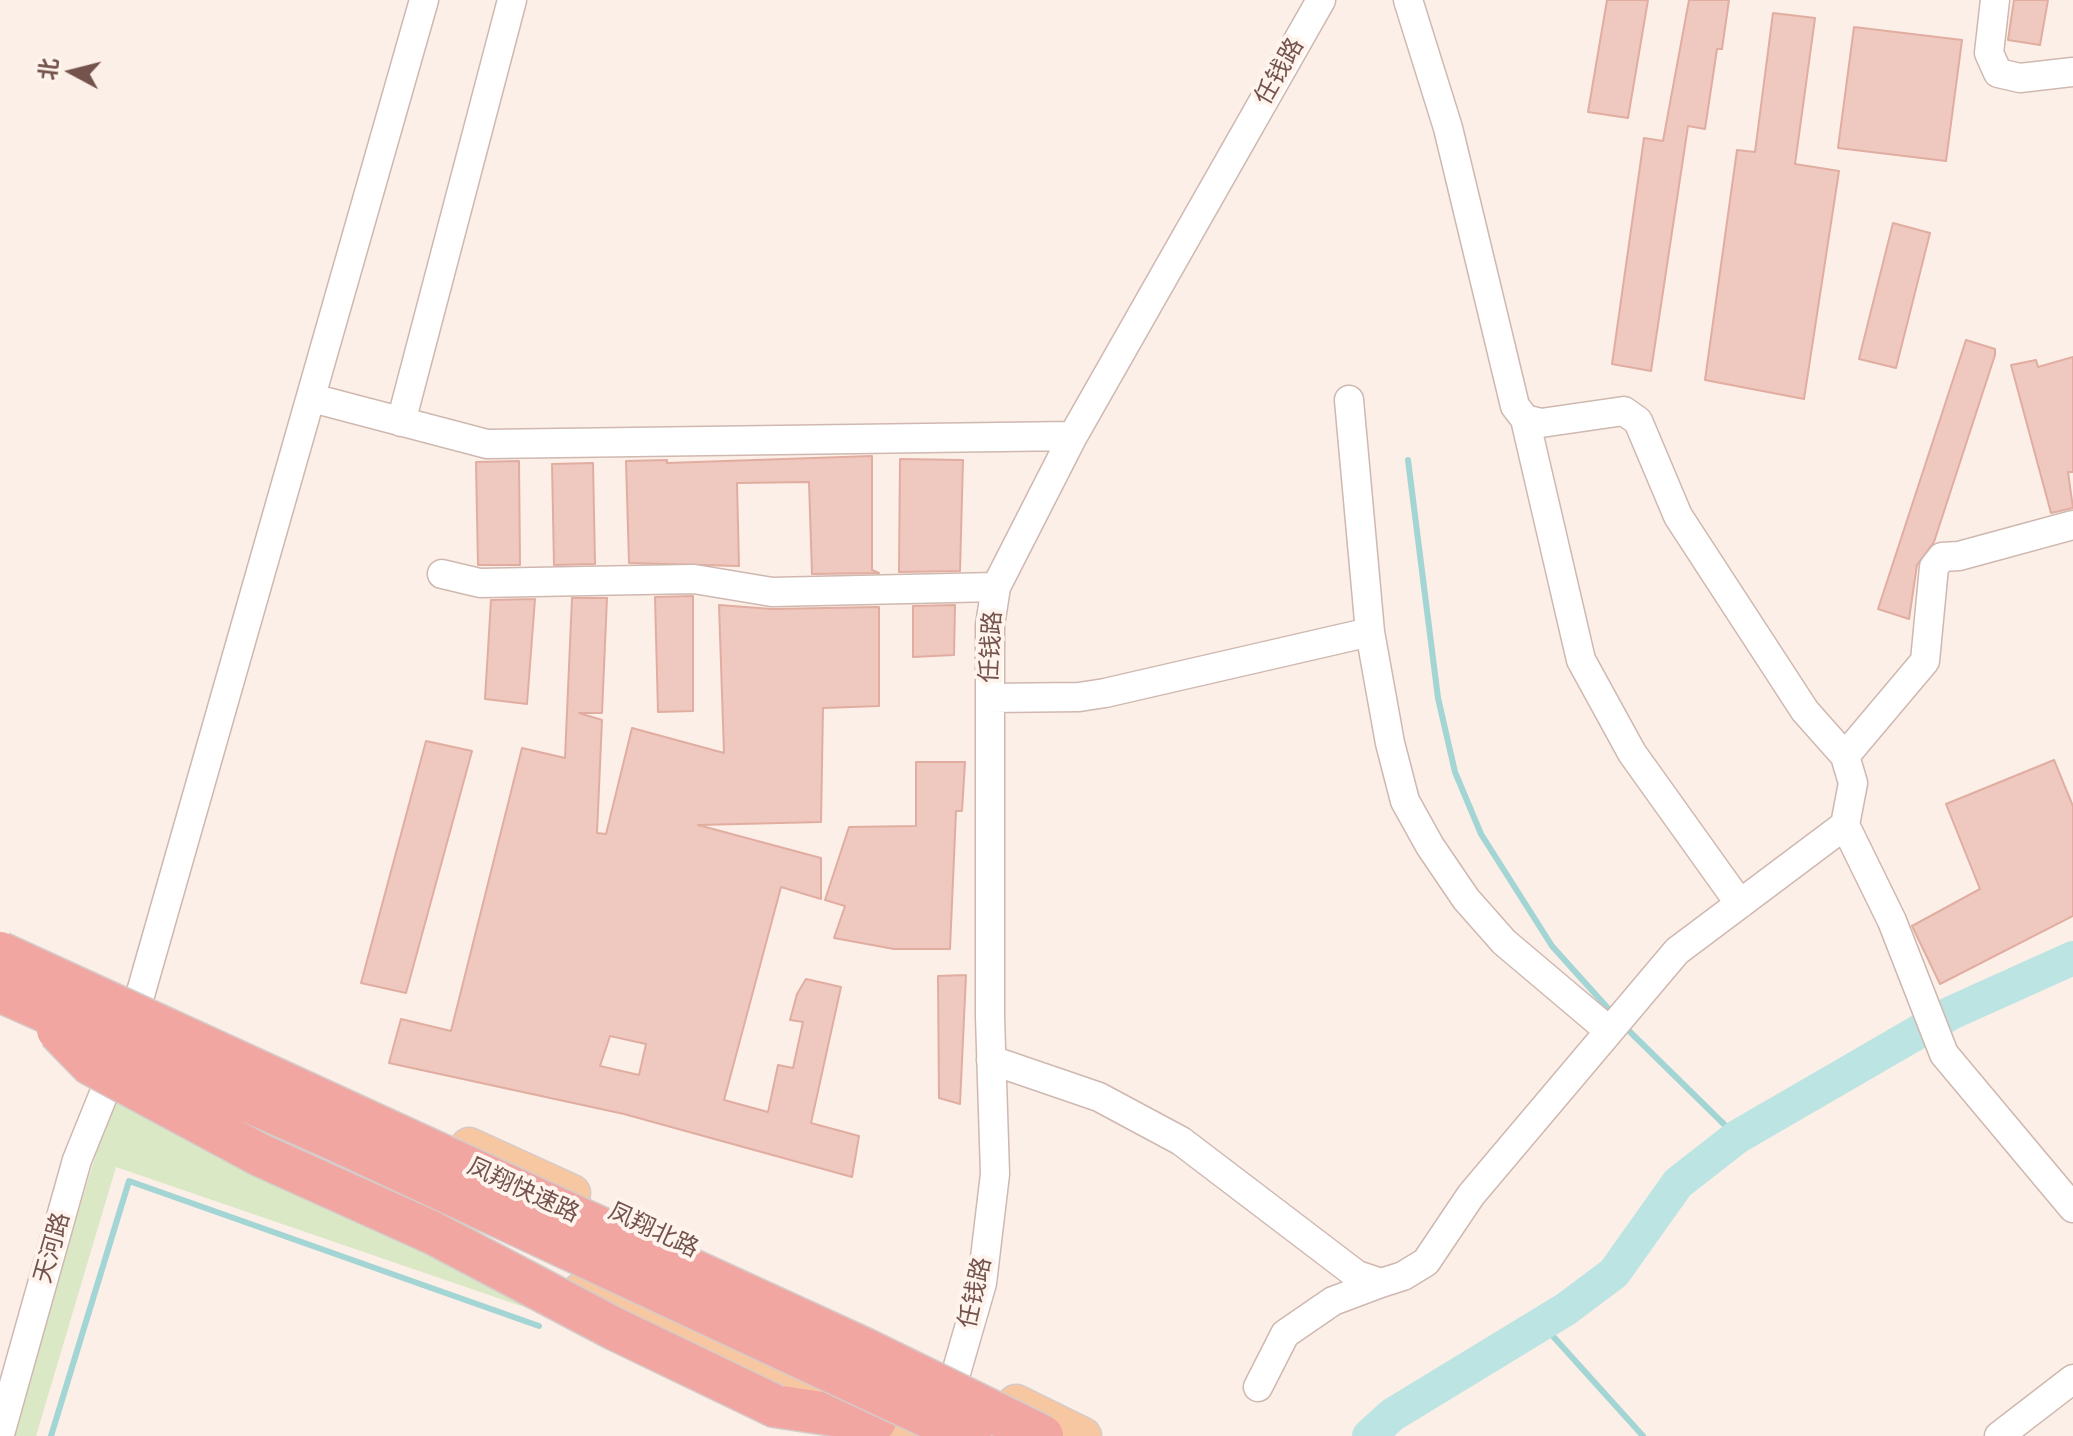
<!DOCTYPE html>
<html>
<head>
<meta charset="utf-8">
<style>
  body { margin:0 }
  #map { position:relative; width:2073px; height:1436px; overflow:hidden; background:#fbefe7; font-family:"Space Grotesk","Noto Sans SC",sans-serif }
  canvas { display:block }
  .north { position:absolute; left:32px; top:32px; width:80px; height:80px; -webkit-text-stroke:6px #fef4ed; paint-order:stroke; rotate:277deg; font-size:22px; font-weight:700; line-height:32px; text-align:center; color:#74534c }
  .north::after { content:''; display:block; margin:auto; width:28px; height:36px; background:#74534c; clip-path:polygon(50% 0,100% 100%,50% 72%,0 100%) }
</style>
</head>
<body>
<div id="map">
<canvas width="2073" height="1436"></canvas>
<div class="north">北</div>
</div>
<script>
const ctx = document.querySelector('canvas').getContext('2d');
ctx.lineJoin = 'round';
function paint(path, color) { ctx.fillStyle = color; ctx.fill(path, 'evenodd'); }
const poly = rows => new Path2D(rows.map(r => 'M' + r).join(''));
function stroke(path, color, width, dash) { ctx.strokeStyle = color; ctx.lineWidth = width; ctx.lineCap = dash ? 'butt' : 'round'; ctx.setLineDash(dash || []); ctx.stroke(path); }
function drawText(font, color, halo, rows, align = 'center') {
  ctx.font = font + ' "Space Grotesk","Noto Sans SC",sans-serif'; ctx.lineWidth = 8; ctx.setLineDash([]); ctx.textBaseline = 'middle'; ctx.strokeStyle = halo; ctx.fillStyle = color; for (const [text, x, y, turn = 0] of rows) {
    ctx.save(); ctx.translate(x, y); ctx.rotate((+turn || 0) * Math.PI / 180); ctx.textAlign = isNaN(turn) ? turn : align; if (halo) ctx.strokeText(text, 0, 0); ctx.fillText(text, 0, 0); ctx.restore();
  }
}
paint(poly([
  [114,1095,426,1244,527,1308,116,1167,36,1436,10,1436]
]), '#dae8c5');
stroke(poly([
  [1408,460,1438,698,1455,772,1481,834,1552,946,1614,1015],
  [1624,1026,1737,1137],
  [1541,1323,1643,1436],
  [51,1436,129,1181,539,1326]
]), '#a2d5d4', 6);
stroke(poly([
  [1369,1436,1392,1415,1566,1309,1614,1273,1678,1183,1737,1137,1951,1013,2073,958]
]), '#bce4e2', 34);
const building = poly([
  [1607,0,1648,0,1628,118,1588,112,1607,0],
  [1689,0,1729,0,1722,49,1717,49,1705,129,1688,126,1651,371,1612,364,1644,138,1663,141,1689,0],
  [2014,0,2048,0,2040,45,2008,40,2014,0],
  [1773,13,1815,18,1795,164,1839,171,1804,399,1705,380,1737,150,1755,152,1773,13],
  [1854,27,1962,40,1946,161,1838,148,1854,27],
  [1893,223,1930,233,1896,368,1859,359,1893,223],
  [1966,340,1995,349,1995,355,1934,542,1917,565,1909,619,1878,609,1966,340],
  [2073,357,2073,472,2068,472,2073,508,2051,513,2011,365,2036,360,2038,367,2073,357],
  [872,456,872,570,879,573,812,574,809,482,737,483,739,566,629,563,626,461,667,460,667,463,872,456],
  [900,459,963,460,960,571,899,572,900,459],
  [519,461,520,565,478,565,476,462,519,461],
  [593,463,595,564,554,565,552,464,593,463],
  [693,596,693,711,658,712,655,597,693,596],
  [572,598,607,598,602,713,579,713,602,720,597,833,606,834,632,728,724,753,719,605,772,609,879,607,879,706,823,708,821,822,698,825,821,858,821,899,781,887,724,1100,768,1112,778,1065,793,1068,803,1022,790,1020,797,994,806,979,841,987,811,1123,859,1136,852,1177,624,1114,389,1063,401,1019,451,1031,522,748,565,758,572,598],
  [610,1036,646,1044,639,1075,600,1066,610,1036],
  [535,599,527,704,485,699,491,600,535,599],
  [955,605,954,655,913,657,913,606,955,605],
  [426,741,472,751,406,993,361,983,426,741],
  [2054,760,2073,806,2073,916,1940,984,1912,926,1980,889,1946,804,2054,760],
  [916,762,965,762,962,811,956,811,950,949,894,949,834,938,845,906,825,900,849,827,916,826,916,762],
  [966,975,960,1104,939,1098,938,976,966,975]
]);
paint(building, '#efc9bf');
stroke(building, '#e1ada1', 2);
const minor = poly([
  [1995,0,1989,53,1998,73,2020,78,2073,72],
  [312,398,487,444,1073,436],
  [1349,400,1370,632,1390,743,1405,801,1430,846,1466,899,1504,942,1607,1029],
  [1525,419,1581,660,1632,753,1740,904],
  [401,422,512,0],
  [442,574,480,583,694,579,772,592,996,587],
  [990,698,1079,697,1105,693,1370,632],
  [1845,756,1925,661,1934,567,1942,557,1959,556,2073,525],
  [1845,825,1892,921,1944,1054,2073,1208],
  [139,999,424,0],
  [991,1060,1099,1097,1181,1141,1357,1275,1381,1283,1403,1276,1426,1262,1471,1195,1677,951,1845,825,1853,783,1845,756,1805,711,1678,516,1638,421,1624,411,1541,423,1525,419,1515,406,1448,128,1408,0],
  [956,1373,982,1283,995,1174,990,1017,990,625,996,587,1073,436,1321,0],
  [1258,1387,1285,1334,1333,1301,1381,1283],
  [0,1434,77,1160,115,1066],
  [1999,1436,2073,1379]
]);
const major = poly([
  [469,1146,572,1193],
  [581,1291,905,1436],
  [1016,1403,1083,1436]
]);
const highway = poly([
  [775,1406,875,1421]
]);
stroke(minor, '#cfb8b0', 31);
stroke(major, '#d5cbc9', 39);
stroke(highway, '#d5cbc9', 45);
stroke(minor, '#fff', 28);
stroke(major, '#f7c7a2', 36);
stroke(highway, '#f2a6a1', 42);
const highwayBridge = poly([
  [0,953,864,1349,1042,1436],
  [0,991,334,1139,970,1436],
  [58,1030,91,1064,260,1155,433,1233,615,1329,775,1406]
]);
stroke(highwayBridge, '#d5cbc9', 45, []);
stroke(highwayBridge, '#f2a6a1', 42);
drawText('24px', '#74534c', '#fef4ed', [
  ["任钱路",1280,72,-60],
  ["任钱路",992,647,-87],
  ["凤翔快速路",523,1191,25],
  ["凤翔北路",653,1231,25],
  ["天河路",53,1248,-74],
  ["任钱路",976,1293,-77]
]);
</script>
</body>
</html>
